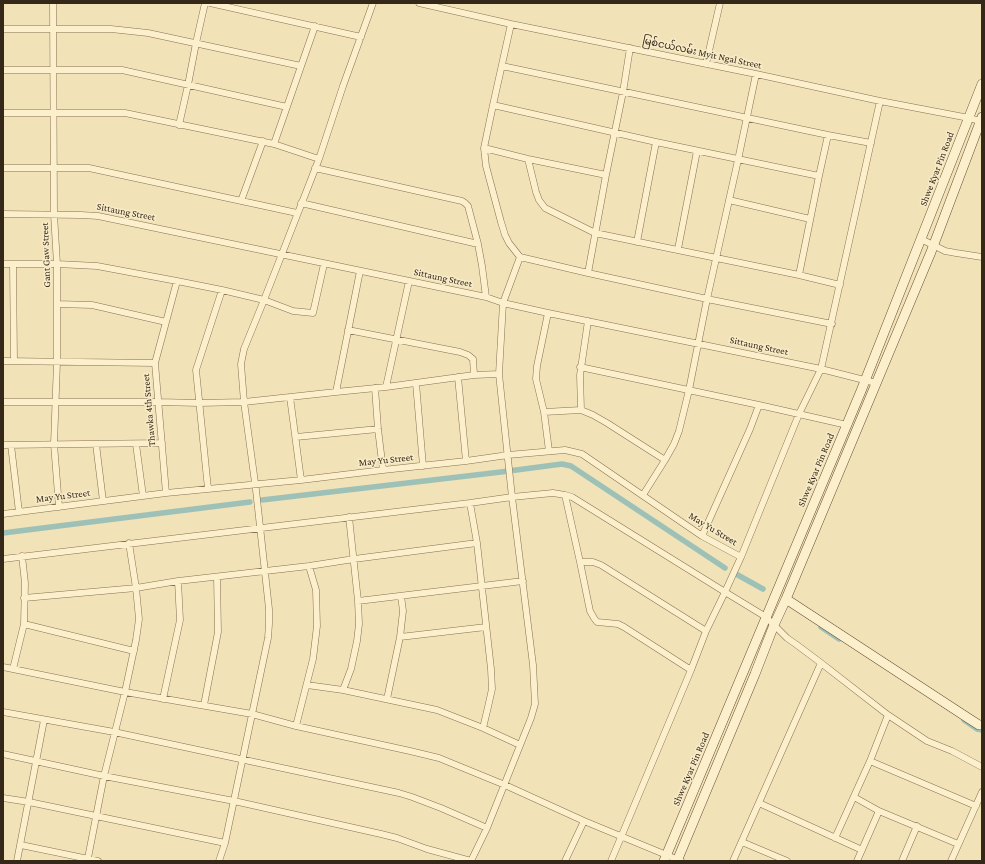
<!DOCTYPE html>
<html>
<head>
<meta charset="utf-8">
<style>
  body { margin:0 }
  #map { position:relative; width:985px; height:864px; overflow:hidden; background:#f1e2b8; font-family:"Crimson Pro",serif }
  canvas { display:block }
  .frame { position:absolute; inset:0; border:4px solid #352819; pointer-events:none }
</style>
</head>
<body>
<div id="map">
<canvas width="985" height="864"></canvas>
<div class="frame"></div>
</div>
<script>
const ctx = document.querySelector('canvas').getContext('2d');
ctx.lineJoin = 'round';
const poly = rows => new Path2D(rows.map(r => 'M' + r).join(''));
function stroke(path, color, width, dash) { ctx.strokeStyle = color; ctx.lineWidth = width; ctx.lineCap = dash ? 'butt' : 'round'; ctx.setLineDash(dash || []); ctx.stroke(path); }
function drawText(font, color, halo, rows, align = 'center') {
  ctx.font = font + ' "Crimson Pro","Noto Sans Myanmar",serif'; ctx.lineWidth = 3; ctx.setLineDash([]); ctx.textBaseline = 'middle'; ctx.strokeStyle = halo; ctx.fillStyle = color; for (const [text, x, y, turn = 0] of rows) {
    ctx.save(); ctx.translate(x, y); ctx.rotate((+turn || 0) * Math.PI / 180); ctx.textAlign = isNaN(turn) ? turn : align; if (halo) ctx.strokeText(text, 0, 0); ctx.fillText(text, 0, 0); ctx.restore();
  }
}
stroke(poly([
  [262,500,501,472,562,464,571,466,725,568],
  [3,533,250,502],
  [736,574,763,589],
  [821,627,839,639],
  [964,720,977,729,982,730]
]), '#9dc1b7', 5.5);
const street = poly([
  [53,3,54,214,57,264,57,362,54,444,59,507],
  [210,3,361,37],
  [419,3,511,24,756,74,880,101,969,118,980,121],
  [511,24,493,105,484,148,486,166,501,222,505,235,509,243,520,257,588,273,707,299,832,324],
  [3,29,111,29,148,33,301,66],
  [706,64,720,3],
  [502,66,828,135,871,143],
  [3,70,122,70,287,107],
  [493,105,656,142,819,176],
  [3,113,125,113,274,144,319,159],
  [179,125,188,85,196,43,205,3],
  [274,144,315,26],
  [484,148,528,159,606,175],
  [528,159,536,192,539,200,545,208,595,233,799,275,840,285],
  [3,168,89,168,297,213],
  [315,168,462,201,465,203,468,206,478,244,482,266,486,297],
  [729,200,810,219],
  [241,201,263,141],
  [301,203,478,244],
  [3,214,81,215,98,216,486,297,503,303,548,313,821,369,876,383],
  [921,239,945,251,956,253,982,257],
  [637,242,656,142],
  [678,249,697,151],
  [3,264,57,264,97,266,177,281,222,290,264,300,293,311,313,313,324,264],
  [13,264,14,361],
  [588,273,606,175,623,92,630,48],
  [799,275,819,176,828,135],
  [57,304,92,305,166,322],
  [548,313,537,366,536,379,544,412,549,451],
  [348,330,460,352,468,355,473,359,474,375],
  [3,361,155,363],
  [580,367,759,405,847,425],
  [458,377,466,461],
  [416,383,423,466],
  [386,387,409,281],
  [375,388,378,429,383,470],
  [336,392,360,271],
  [290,397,301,480],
  [3,402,158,402,199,403,244,402,336,392,386,387,474,375,499,374],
  [581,410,580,375,588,321],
  [544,412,581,410,593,415,607,423,665,460],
  [296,437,378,429],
  [96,444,103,501],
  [136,444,143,496],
  [3,445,162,443],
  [11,445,19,512],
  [208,489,196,370,222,290],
  [166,493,155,363,177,281],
  [565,495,580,562,590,611,594,618,597,622,618,624,624,627,691,670],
  [643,495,665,460,674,444,679,431,689,390,707,299,738,160,756,74],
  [470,503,477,543,491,669,492,689,488,707,483,728],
  [3,514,166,493,301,480,383,470,466,461,508,455,565,450,582,454,702,536,741,557],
  [702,536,750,429,759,405],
  [3,559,470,503,512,497,553,493,565,495,572,497,725,592,766,617,787,638,797,645,821,663,888,715,927,741,952,751,982,767],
  [580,562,593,562,601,565,706,631],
  [24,598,136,588,178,581,309,566,354,559,477,543],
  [358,601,523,581],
  [24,624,134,651],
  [400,637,486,627],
  [3,667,125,692,252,714,296,726,410,751,439,758,505,785,584,821,681,861],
  [13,669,24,624,25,583,22,556],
  [307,685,343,690,437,710,483,728,520,745],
  [343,690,351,669,357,641,359,624,358,601,349,517],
  [163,699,180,620,178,581],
  [387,699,400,637,403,611,401,596],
  [204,705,218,632,217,577],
  [3,712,114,732,399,793,412,797,441,808,487,828],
  [296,726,313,659,317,626,316,590,309,566],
  [3,754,104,776,234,801,381,834,397,838,427,849,471,861],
  [870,761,976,806],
  [854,797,879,811,958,844],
  [3,798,29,802,225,843],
  [759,803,862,850],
  [835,838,870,761,888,715],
  [742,842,787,861],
  [21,845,98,861],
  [88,858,104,776,125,692,136,640,139,619,136,588,129,543],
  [17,861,44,720],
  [219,861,225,843,268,638,269,624,269,609,256,490,244,402,241,364,244,349,264,300,319,159,343,86,373,3],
  [471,861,487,828,531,718,535,704,533,665,512,497,499,374,503,303,520,257],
  [565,861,584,821],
  [611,861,691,670,706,631,725,592,741,557,799,414,821,369,880,101],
  [733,861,821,663],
  [857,861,879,811],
  [902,861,917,826],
  [951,861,982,792]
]);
const secondary = poly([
  [786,599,968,718,979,725,982,725],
  [664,861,861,391,982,84],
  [677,861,755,674,774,625,786,599,931,252,982,117]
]);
stroke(street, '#887152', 7);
stroke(secondary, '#695136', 10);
stroke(street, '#fcefcb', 6);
stroke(secondary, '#fcefcb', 9);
drawText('10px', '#352819', '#f8ecc8', [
  ["မြစ်ငယ်လမ်း Myit Ngal Street",702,53,12],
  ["Shwe Kyar Pin Road",937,169,-69],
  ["Sittaung Street",126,212,11],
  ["Gant Gaw Street",46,255,-92],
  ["Sittaung Street",443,278,12],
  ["Sittaung Street",759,346,12],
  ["Thawka 4th Street",149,410,-95],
  ["May Yu Street",386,460,-6],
  ["Shwe Kyar Pin Road",816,470,-67],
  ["May Yu Street",63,496,-7],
  ["May Yu Street",713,529,31],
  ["Shwe Kyar Pin Road",691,769,-67]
]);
</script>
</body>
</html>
